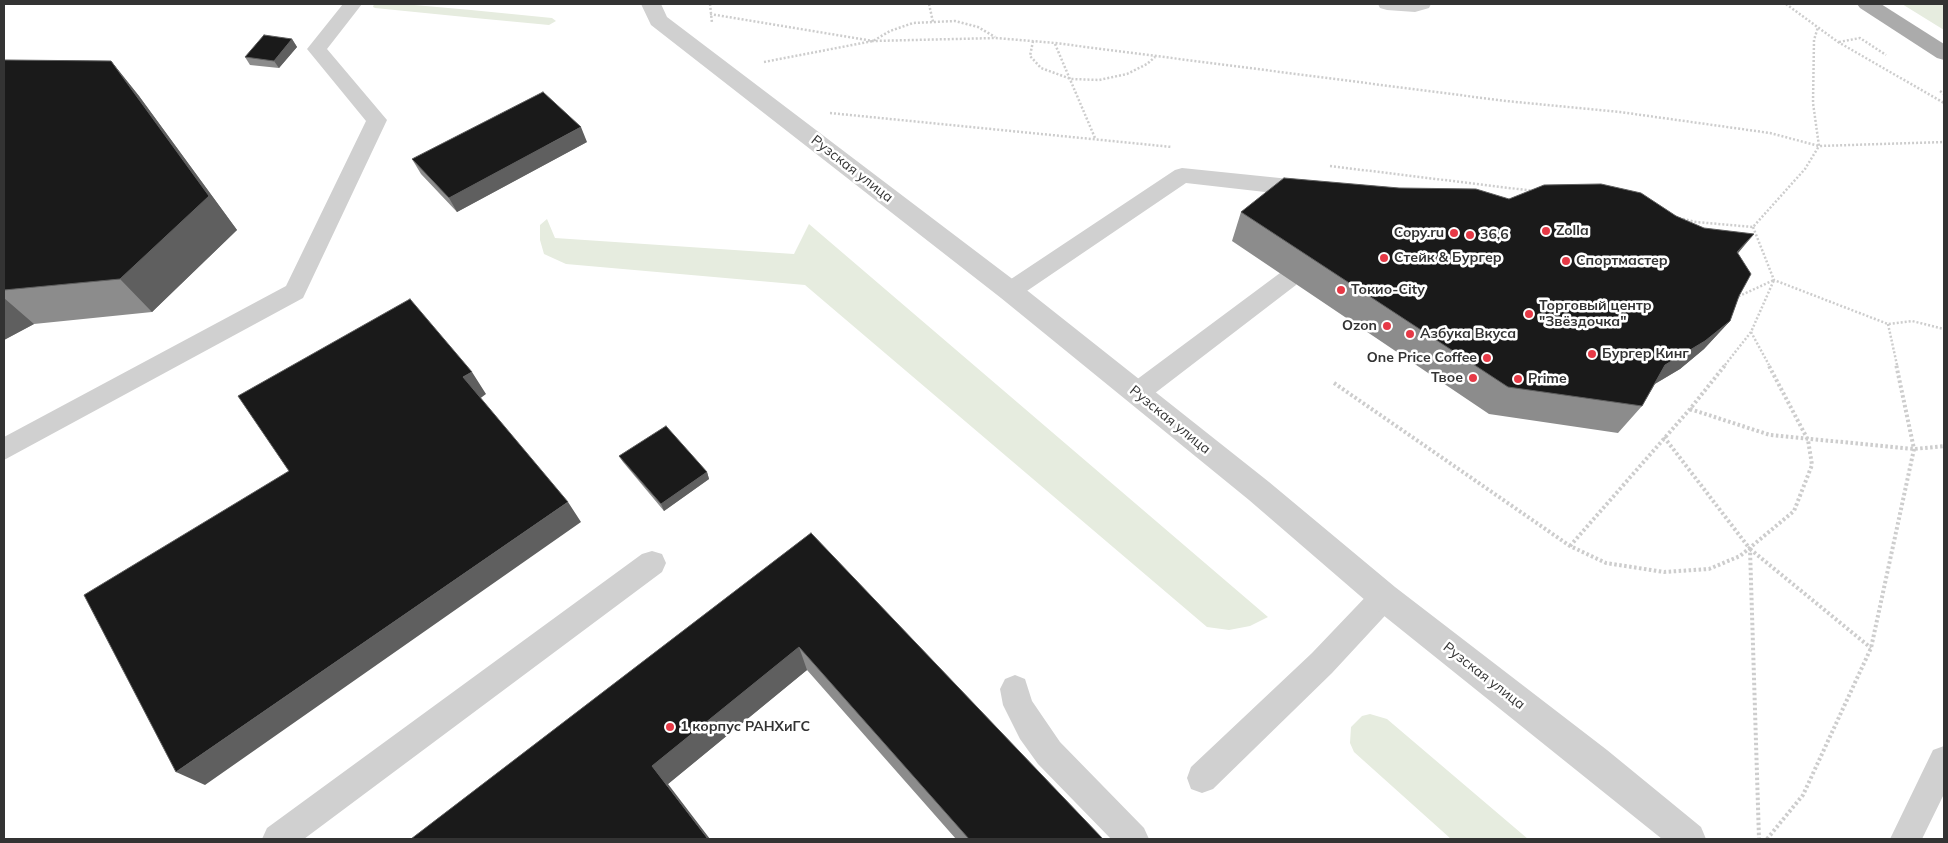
<!DOCTYPE html>
<html>
<head>
<meta charset="utf-8">
<style>
  body { margin:0 }
  #map { position:relative; width:1948px; height:843px; overflow:hidden; background:#fff; font-family:Mulish,sans-serif }
  canvas { display:block }
  .frame { position:absolute; inset:0; border:5px solid #333; pointer-events:none }
</style>
</head>
<body>
<div id="map">
<canvas width="1948" height="843"></canvas>
<div class="frame"></div>
</div>
<script>
const ctx = document.querySelector('canvas').getContext('2d');
ctx.lineJoin = 'round';
function paint(path, color) { ctx.fillStyle = color; ctx.fill(path, 'evenodd'); }
const poly = rows => new Path2D(rows.map(r => 'M' + r).join(''));
function stroke(path, color, width, dash) { ctx.strokeStyle = color; ctx.lineWidth = width; ctx.lineCap = dash ? 'butt' : 'round'; ctx.setLineDash(dash || []); ctx.stroke(path); }
function drawText(font, color, halo, rows, align = 'center') {
  ctx.font = font + ' Mulish,sans-serif'; ctx.lineWidth = 5; ctx.setLineDash([]); ctx.textBaseline = 'middle'; ctx.strokeStyle = halo; ctx.fillStyle = color; for (const [text, x, y, turn = 0] of rows) {
    ctx.save(); ctx.translate(x, y); ctx.rotate((+turn || 0) * Math.PI / 180); ctx.textAlign = isNaN(turn) ? turn : align; if (halo) ctx.strokeText(text, 0, 0); ctx.fillText(text, 0, 0); ctx.restore();
  }
}
paint(poly([
  [374,4,403,4,471,10,552,18,556,21,549,25,475,18,375,8,373,7],
  [1902,4,1944,4,1944,30],
  [547,219,555,238,794,254,809,224,1268,617,1250,626,1229,630,1207,627,805,285,566,264,544,254,540,240,540,225],
  [1370,714,1387,719,1528,839,1451,839,1354,752,1350,743,1351,727,1362,716]
]), '#e6ecdf');
stroke(poly([
  [710,4,712,23],
  [929,4,933,22],
  [1786,4,1838,42,1944,103],
  [710,14,873,41,996,38,1055,43,1506,101,1620,112,1770,133,1819,146,1944,142],
  [1033,41,1030,56,1041,68,1071,79,1099,80,1127,74,1147,64,1155,57],
  [1839,42,1860,38,1886,55],
  [1055,44,1095,138],
  [764,62,873,41,890,31,913,23,955,21,978,27,995,37],
  [1940,91,1944,94],
  [830,113,1172,147],
  [1330,166,1534,191],
  [1675,217,1696,222,1753,227,1805,169,1819,146,1813,103,1814,40,1818,27],
  [1753,227,1774,280,1888,324,1912,321,1944,329],
  [1888,324,1897,365],
  [1751,332,1769,365],
  [1725,365,1751,332,1774,280,1735,298]
]), '#cdcdcd', 2.5, [2, 2]);
stroke(poly([
  [1334,383,1570,546,1606,563,1664,572,1709,569,1740,556,1794,511,1812,465,1808,440,1768,364],
  [1690,409,1770,435,1914,449,1944,446],
  [1664,437,1750,549,1759,839],
  [1570,546,1690,409,1726,364],
  [1750,549,1871,648],
  [1767,839,1803,795,1871,648,1914,449,1896,364]
]), '#cdcdcd', 4, [2.5, 2.5]);
paint(poly([
  [343,4,362,4,327,49,387,120,303,298,4,460,4,437,286,286,366,121,307,49,343,4],
  [1378,4,1431,4,1429,8,1415,12,1387,10,1380,8,1378,4],
  [1182,168,1309,181,1317,184,1320,189,1317,194,1309,197,1186,183,1018,297,1010,300,1002,297,999,291,1002,285,1175,170,1182,168],
  [1288,270,1296,273,1299,279,1296,285,1146,400,1137,403,1128,400,1125,393,1128,386,1280,273,1288,270],
  [652,551,662,554,666,563,662,572,304,839,262,839,267,828,642,554,652,551],
  [1384,584,1394,588,1398,597,1394,606,1332,673,1213,789,1202,793,1191,789,1187,778,1191,767,1312,653,1374,588,1384,584],
  [1015,675,1025,679,1032,701,1060,742,1144,828,1149,839,1111,839,1038,764,1020,739,1003,705,1000,689,1005,679,1015,675],
  [1944,746,1944,794,1922,839,1890,839,1933,750,1944,746]
]), '#d0d0d0');
paint(poly([
  [641,4,661,4,667,17,1019,284,1269,482,1395,587,1607,750,1701,827,1706,839,1662,839,1373,607,1249,500,1001,298,651,25,641,4]
]), '#d0d0d0');
paint(poly([
  [1857,4,1881,4,1944,44,1944,60,1937,58,1860,8,1857,4]
]), '#ababab');
paint(poly([
  [292,39,297,47,279,68,250,65,245,57],
  [4,60,111,61,139,96,237,230,152,312,34,324,4,340],
  [587,142,457,212,421,174,412,159],
  [1509,199,1676,216,1738,253,1739,296,1730,321,1704,349,1680,369,1655,384,1642,406,1618,433,1489,414,1232,241,1241,212],
  [619,456,707,472,709,479,664,511,623,462],
  [811,533,1103,839,956,839,807,670,668,784,411,839]
]), '#8c8c8c');
paint(poly([
  [292,39,297,47,279,68,274,61],
  [111,61,139,96,237,230,152,312,120,279],
  [581,127,587,142,457,212,449,198],
  [1754,234,1729,264,1737,252],
  [4,298,34,324,4,340],
  [1730,321,1704,349,1680,369,1641,392,1665,365],
  [472,372,486,394,478,400,463,377],
  [707,472,709,479,664,511,661,504],
  [568,502,581,522,205,785,176,772],
  [799,647,807,670,668,784,710,839,708,839,652,766]
]), '#5f5f5f');
const building = poly([
  [264,35,292,39,274,61,245,57,264,35],
  [4,60,111,61,209,196,120,279,4,290,4,60],
  [543,92,581,127,449,198,412,159,543,92],
  [1284,178,1399,188,1476,189,1509,199,1544,185,1601,184,1641,193,1676,216,1704,228,1754,234,1737,252,1751,274,1739,296,1730,321,1705,341,1665,365,1642,406,1508,387,1241,212,1284,178],
  [410,299,472,372,463,377,568,502,176,772,84,595,289,471,238,396,410,299],
  [666,426,707,472,661,504,619,456,666,426],
  [811,533,1103,839,969,839,799,647,652,766,708,839,411,839,811,533]
]);
paint(building, '#1a1a1a');
stroke(building, '#5f5f5f', 1);
for (const [x, y, r, color] of [
  [1546,231,5,"#e63946"],
  [1454,233,5,"#e63946"],
  [1470,235,5,"#e63946"],
  [1384,258,5,"#e63946"],
  [1566,261,5,"#e63946"],
  [1341,290,5,"#e63946"],
  [1529,314,5,"#e63946"],
  [1387,326,5,"#e63946"],
  [1410,334,5,"#e63946"],
  [1592,354,5,"#e63946"],
  [1487,358,5,"#e63946"],
  [1473,378,5,"#e63946"],
  [1518,379,5,"#e63946"],
  [670,727,5,"#e63946"]
]) { const dot = new Path2D(); dot.arc(x, y, r, 0, 2 * Math.PI); ctx.fillStyle = color; ctx.fill(dot); stroke(dot, '#fff', 2); }
drawText('14px', '#333', '#fff', [
  ["Рузская улица",852,169,38],
  ["Рузская улица",1170,420,39],
  ["Рузская улица",1484,676,38]
]);
drawText('bold 14px', '#333', '#fff', [
  ["Zolla",1556,231],
  ["Copy.ru",1444,233,"right"],
  ["36,6",1480,235],
  ["Стейк & Бургер",1394,258],
  ["Спортмастер",1576,261],
  ["Токио-City",1351,290],
  ["Торговый центр",1539,306],
  ["\"Звёздочка\"",1539,322],
  ["Ozon",1377,326,"right"],
  ["Азбука Вкуса",1420,334],
  ["Бургер Кинг",1602,354],
  ["One Price Coffee",1477,358,"right"],
  ["Твое",1463,378,"right"],
  ["Prime",1528,379],
  ["1 корпус РАНХиГС",680,727]
], 'left');
</script>
</body>
</html>
